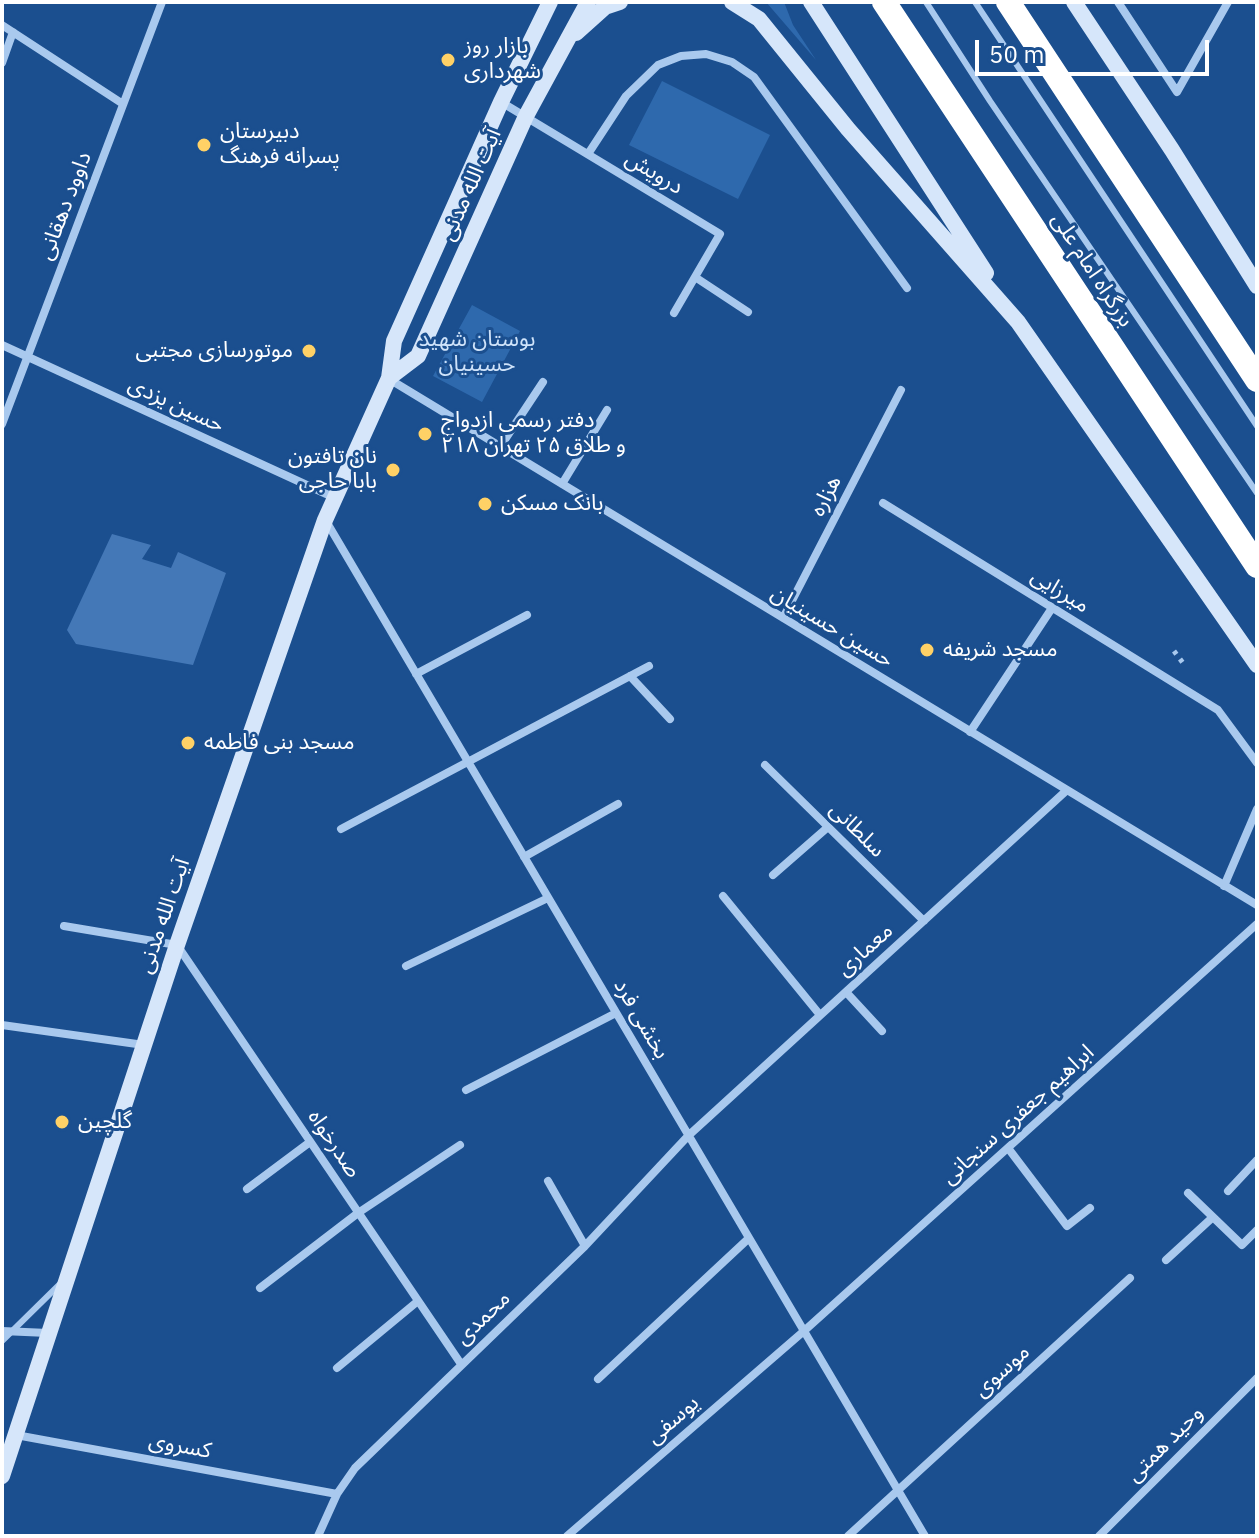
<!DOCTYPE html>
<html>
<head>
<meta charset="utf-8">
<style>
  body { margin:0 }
  #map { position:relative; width:1259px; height:1538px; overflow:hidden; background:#1b4f8f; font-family:"IBM Plex Sans",sans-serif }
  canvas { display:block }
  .frame { position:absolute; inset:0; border:4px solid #fff; pointer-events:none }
  .scale { position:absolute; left:975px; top:40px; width:234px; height:36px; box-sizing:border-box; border:4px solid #fff; border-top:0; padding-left:10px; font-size:24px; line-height:28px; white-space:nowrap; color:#fff; -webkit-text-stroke:6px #1b4f8f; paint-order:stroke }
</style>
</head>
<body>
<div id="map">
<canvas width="1259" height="1538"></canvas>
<div class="frame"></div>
<div class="scale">50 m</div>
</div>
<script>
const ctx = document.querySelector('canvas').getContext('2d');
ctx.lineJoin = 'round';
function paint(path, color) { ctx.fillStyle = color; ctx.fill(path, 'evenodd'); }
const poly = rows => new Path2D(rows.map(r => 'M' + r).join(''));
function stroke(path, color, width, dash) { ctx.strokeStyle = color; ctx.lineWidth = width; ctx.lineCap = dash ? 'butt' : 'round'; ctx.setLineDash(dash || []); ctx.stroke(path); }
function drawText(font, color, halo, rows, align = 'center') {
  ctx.font = font + ' "IBM Plex Sans","Noto Sans Arabic",sans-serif'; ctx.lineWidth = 6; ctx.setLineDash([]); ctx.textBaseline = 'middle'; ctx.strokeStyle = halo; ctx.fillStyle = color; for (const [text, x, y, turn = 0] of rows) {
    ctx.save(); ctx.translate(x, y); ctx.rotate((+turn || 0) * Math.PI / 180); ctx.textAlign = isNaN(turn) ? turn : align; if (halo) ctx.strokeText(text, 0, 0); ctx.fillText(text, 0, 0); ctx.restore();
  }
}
paint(poly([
  [766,2,784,2,793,25,816,60],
  [662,81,770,135,738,199,629,145],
  [472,305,520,331,482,402,433,376]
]), '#2e69ad');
paint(poly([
  [112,534,151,545,142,559,171,568,178,552,226,573,193,665,76,644,67,630]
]), '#4478b7');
stroke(poly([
  [1174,651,1183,663]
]), '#a9c9ee', 5, [4, 6]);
stroke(poly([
  [926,2,990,101,1257,493],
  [975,2,1257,426],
  [2,1341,61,1283]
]), '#a9c9ee', 6);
stroke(poly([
  [1118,2,1177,92,1228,2],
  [2,25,123,104],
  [2,63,13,32],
  [501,102,720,234,674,313],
  [588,154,626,96,658,65,681,56,706,54,732,62,754,77,907,288],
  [695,277,748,312],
  [2,345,335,498],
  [389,379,1257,905],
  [2,424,162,2],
  [500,447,543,382],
  [562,484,607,410],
  [883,503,1218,710,1257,763],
  [326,521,925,1536],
  [783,618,901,390],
  [416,674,527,615],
  [630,676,670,719],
  [970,732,1052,608],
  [765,765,924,921],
  [341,829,649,666],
  [524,857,618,804],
  [773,875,828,827],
  [1224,886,1257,809],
  [723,896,820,1015],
  [64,926,177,945,461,1364],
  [406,966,548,898],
  [846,992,882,1031],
  [2,1025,144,1045],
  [466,1090,616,1013],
  [1008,1148,1067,1226,1090,1208],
  [548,1181,585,1246],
  [247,1189,310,1142],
  [1228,1191,1257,1160],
  [1188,1193,1242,1245,1257,1230],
  [1166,1260,1213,1217],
  [260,1288,358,1213,460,1145],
  [2,1331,48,1333],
  [337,1368,418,1301],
  [598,1379,748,1239],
  [16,1435,337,1494],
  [318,1536,337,1494,355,1468,585,1246,688,1136,1067,790],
  [567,1536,804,1331,1257,924],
  [848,1536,1130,1278],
  [1099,1536,1257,1378]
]), '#a9c9ee', 8);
stroke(poly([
  [732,2,759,19,848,129,1018,322,1257,665],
  [811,2,986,273],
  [1074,2,1172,150,1257,286],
  [576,33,605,7,620,2],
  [389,378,418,356,526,116,588,2],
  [2,1476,177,945,325,520,389,378,394,341,501,102,550,2]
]), '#d6e6fa', 16);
stroke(poly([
  [884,2,1257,566],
  [1008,2,1257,380]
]), '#fff', 24);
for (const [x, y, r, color] of [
  [448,60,8,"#ffd166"],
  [204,145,8,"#ffd166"],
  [309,351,8,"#ffd166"],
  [425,434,8,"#ffd166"],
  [393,470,8,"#ffd166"],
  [485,504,8,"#ffd166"],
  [927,650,8,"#ffd166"],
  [188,743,8,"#ffd166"],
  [62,1122,8,"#ffd166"]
]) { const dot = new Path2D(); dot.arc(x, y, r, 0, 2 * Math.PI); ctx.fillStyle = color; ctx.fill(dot); stroke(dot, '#1b4f8f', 3); }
drawText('22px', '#fff', '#1b4f8f', [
  ["بازار روز",464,47],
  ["شهرداری",464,72],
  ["دبیرستان",220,132],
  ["پسرانه فرهنگ",220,157],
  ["موتورسازی مجتبی",293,351,"right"],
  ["دفتر رسمی ازدواج",441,421],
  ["۲۱۸ و طلاق ۲۵ تهران",441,446],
  ["نان تافتون",377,457,"right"],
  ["بابا حاجی",377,482,"right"],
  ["بانک مسکن",501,504],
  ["مسجد شریفه",943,650],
  ["مسجد بنی فاطمه",204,743],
  ["گلچین",78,1122]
], 'left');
drawText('22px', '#fff', '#1b4f8f', [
  ["درویش",654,173,31],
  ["آیت الله مدنی",471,185,-66],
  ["داوود دهقانی",65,206,-69],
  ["بزرگراه امام علی",1092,270,57],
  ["حسین یزدی",176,405,25],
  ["هزاره",826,496,-63],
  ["میرزایی",1060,591,32],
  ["حسین حسینیان",832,627,31],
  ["سلطانی",857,830,45],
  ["آیت الله مدنی",164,916,-71],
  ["معماری",865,950,-42],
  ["بخشی فرد",641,1019,60],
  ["ابراهیم جعفری سنجانی",1018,1115,-42],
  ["صدرخواه",334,1144,56],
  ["محمدی",483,1318,-44],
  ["موسوی",1002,1371,-42],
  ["یوسفی",673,1420,-41],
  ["وحید همتی",1165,1444,-45],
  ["کسروی",180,1446,10]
]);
drawText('22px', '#cfe3fa', '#1b4f8f', [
  ["بوستان شهید",477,340],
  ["حسینیان",477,365]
]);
</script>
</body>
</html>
